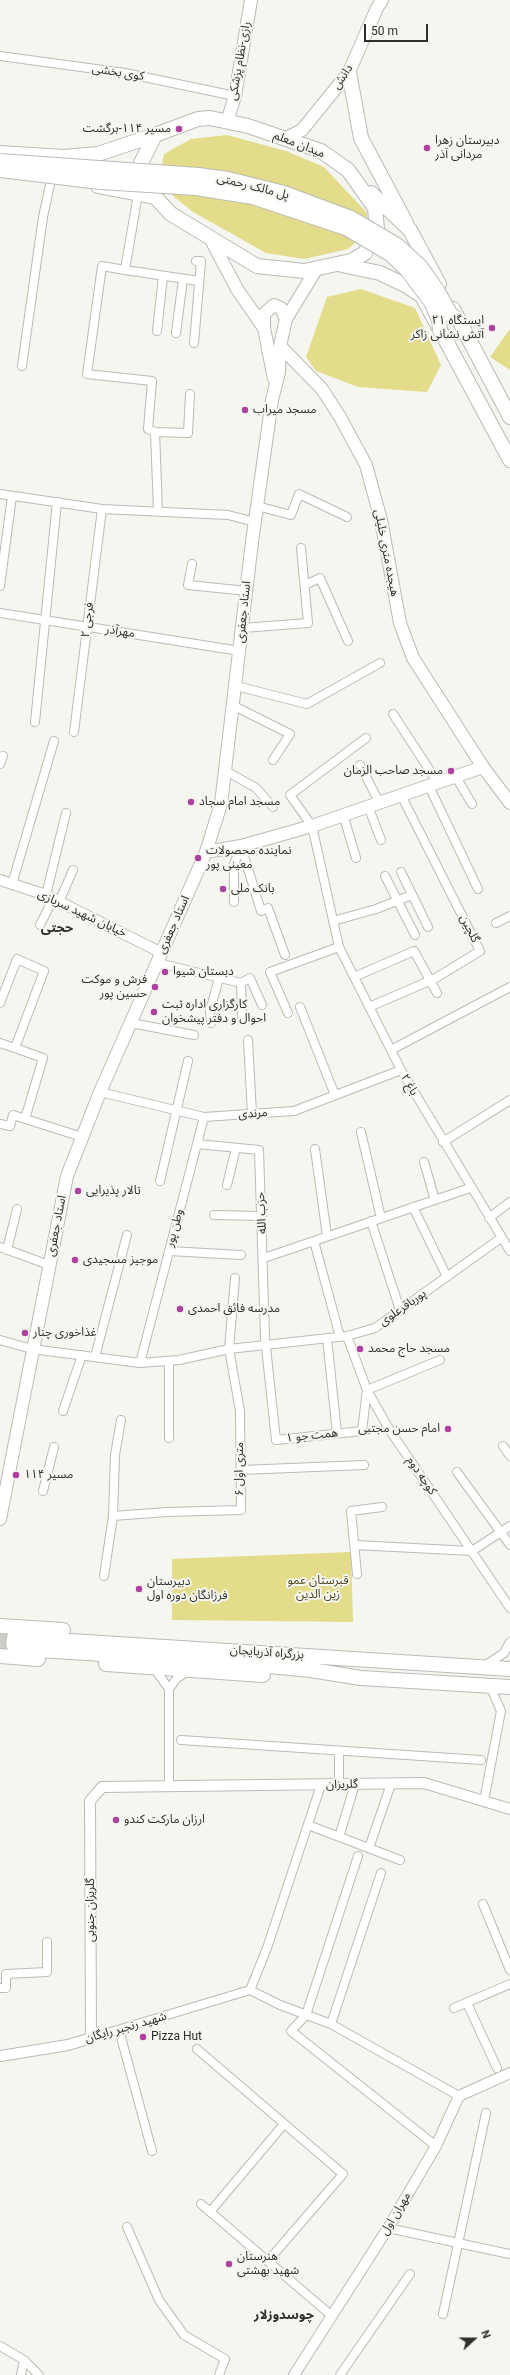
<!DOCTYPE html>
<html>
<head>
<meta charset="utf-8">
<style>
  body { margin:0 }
  #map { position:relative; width:510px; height:2375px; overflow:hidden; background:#f6f6f0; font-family:Roboto,sans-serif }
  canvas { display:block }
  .north { position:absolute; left:454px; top:2319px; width:40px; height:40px; -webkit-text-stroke:3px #f6f6f0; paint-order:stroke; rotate:69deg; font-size:11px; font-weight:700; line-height:16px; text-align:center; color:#2e2e2c }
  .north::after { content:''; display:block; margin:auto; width:14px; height:18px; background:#2e2e2c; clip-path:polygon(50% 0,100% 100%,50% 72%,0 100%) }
  .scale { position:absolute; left:364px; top:24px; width:64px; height:18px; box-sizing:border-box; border:2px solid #2e2e2c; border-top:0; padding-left:5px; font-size:12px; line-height:14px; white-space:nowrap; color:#2e2e2c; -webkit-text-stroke:3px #f6f6f0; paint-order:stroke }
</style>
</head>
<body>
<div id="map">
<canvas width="510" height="2375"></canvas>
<div class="north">N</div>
<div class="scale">50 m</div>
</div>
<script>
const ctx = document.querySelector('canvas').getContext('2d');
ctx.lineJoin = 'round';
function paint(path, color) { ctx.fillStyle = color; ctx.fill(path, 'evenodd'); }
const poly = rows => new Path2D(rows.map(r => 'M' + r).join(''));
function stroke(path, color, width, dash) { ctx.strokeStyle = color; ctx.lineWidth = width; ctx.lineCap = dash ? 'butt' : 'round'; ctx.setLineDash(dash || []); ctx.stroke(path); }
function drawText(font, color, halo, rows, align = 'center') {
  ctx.font = font + ' Roboto,"Noto Sans Arabic",sans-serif'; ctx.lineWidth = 4; ctx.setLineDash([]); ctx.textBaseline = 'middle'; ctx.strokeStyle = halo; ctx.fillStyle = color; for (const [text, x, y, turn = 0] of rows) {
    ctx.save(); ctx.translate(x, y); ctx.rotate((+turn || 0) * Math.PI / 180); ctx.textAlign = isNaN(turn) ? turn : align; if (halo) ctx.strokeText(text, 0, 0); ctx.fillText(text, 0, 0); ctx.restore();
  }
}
paint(poly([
  [227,135,286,151,324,167,367,213,369,230,348,249,304,259,266,253,193,212,173,196,160,175,164,154,191,139],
  [361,289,415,308,441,365,427,392,358,387,316,371,306,357,327,297],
  [510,329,510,370,490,357],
  [351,1552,353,1622,172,1620,172,1559]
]), '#e3dc8a');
stroke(poly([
  [0,1636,24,1638],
  [0,1647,24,1649]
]), '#cecec9', 14, [14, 7]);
const minor = poly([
  [0,56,125,73,235,96],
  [138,194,125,270,102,266,87,374,152,381,148,429,155,432,158,511],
  [125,270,199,281],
  [157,331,163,276],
  [176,333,183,279],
  [194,343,201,261,196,261],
  [22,366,43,217,51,180],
  [155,432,188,433,190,394],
  [0,494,102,509,228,515,255,522],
  [257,506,291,515,299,494,347,517],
  [192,564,188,585,247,591],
  [305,585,320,578,348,641],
  [0,586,12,496],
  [0,613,240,651],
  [243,628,308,623,301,548],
  [236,686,307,704,380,663],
  [234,706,290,734,273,760],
  [393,714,438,783],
  [35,722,57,502],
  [74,732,102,509],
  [366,738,290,795,312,826,339,947,401,1070,510,1251],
  [0,764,3,756],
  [360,765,379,802],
  [226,771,256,788,273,807],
  [456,777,472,804],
  [429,786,478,889],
  [368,806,381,840],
  [343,814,356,858],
  [241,846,261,911,268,908,285,955],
  [401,872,428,927],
  [385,876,415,935],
  [12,884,54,741],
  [46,895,66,813],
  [59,902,73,870],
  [234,902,234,864,241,846],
  [333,921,376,909,412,895],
  [496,923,510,916],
  [40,925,53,899],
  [158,963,241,983,242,1018],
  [354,977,414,951,437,993],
  [241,983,250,978,262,1005],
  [0,1003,17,959,44,971,15,1048,43,1058,25,1119],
  [300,1007,335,1095],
  [369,1007,434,979,480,951,401,795],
  [288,1013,270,972,339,947],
  [131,1023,194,1035],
  [211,1023,210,1011,219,978],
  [248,1040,252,1114],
  [0,1043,15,1048],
  [391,1050,510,987],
  [100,1092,204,1117,294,1111,401,1070],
  [0,1124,10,1126,13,1115,82,1137],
  [361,1132,381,1218],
  [443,1142,510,1100],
  [197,1144,259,1150,265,1338,276,1440,362,1431,367,1390,440,1360],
  [315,1149,327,1236],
  [424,1162,435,1200],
  [160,1181,188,1061],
  [227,1185,236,1148],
  [413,1207,447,1277],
  [214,1215,262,1216],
  [489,1218,510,1202],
  [371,1221,400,1310],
  [314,1241,340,1337],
  [0,1247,49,1265],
  [7,1250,17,1209],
  [169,1251,241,1255],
  [264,1258,470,1188],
  [347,1336,367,1390,389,1429,510,1608],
  [327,1338,337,1433],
  [0,1340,32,1349,140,1363,179,1360,229,1349,347,1336,375,1328,501,1238],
  [95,1357,127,1235],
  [140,1363,204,1117],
  [63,1411,82,1355],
  [169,1438,169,1361],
  [503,1446,510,1456],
  [241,1470,364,1465],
  [457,1472,510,1545],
  [43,1491,54,1447],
  [113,1516,167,1512,241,1510,240,1411,229,1349,235,1278],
  [355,1545,472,1551,510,1526],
  [357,1574,351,1511,382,1507],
  [104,1576,113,1516,115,1455,121,1420],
  [483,1667,504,1653,510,1642],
  [154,1668,169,1689,177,1678,188,1671],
  [169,1689,169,1786],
  [181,1740,481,1760],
  [339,1785,339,1751],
  [484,1801,501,1711,490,1686],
  [308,1825,400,1860],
  [339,1837,355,1784],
  [369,1848,391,1784],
  [358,1856,306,2015,291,2031,436,2146],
  [483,1904,510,1970],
  [0,1988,6,1988,6,1974,47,1972,47,1942],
  [250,1990,280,2005,331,2024,459,2096],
  [250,1990,267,1948,321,1785],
  [467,2003,497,2068],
  [454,2008,510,1984],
  [331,2024,381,1873],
  [119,2030,152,2151],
  [91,2038,250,1990],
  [197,2049,343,2174,268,2261],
  [201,2204,332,2316],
  [210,2212,284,2124],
  [127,2227,159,2300,184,2335,225,2359,219,2375],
  [388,2228,510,2254],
  [443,2314,486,2113],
  [0,2346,24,2360,39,2375],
  [21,2375,24,2360],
  [340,2375,410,2274]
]);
const tertiary = poly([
  [0,880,46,895,162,953],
  [0,2056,68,2045,91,2038,90,1801,102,1787,424,1783,510,1809],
  [294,2375,388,2228,436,2146,459,2096,510,2073]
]);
const secondary = poly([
  [227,122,235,96,251,0],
  [284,139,302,130,349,72,377,8,382,0],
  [209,236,237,289,264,328,274,379],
  [264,328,264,314,274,305,281,308,286,319],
  [280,346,322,389,340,417,366,465,381,520,400,623,413,658,483,767,510,803],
  [206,852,241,846,312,826,483,767],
  [0,1519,67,1176,100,1092,206,852,221,804,252,542,272,400,279,372,280,346,286,319,317,268]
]);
const trunk = poly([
  [349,72,361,138,406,223],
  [210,118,248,126,321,151,348,170,375,208,377,229,365,253,351,261,304,271,257,266,171,214,142,183,141,163,155,135,198,119,210,118],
  [0,153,64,157,98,154,155,135],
  [98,186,155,197],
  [371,193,410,230,439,284],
  [342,265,380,273,407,286,422,296,510,460],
  [453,309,510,417],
  [0,1626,63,1630],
  [25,1628,15,1634,13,1644,17,1653,26,1658],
  [24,1638,510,1669],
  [24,1649,228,1662,311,1670,361,1678,510,1687],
  [0,1656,38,1659],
  [106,1664,263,1675]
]);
stroke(minor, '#bbbbb6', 10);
stroke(tertiary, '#bbbbb6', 12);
stroke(secondary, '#bbbbb6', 14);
stroke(trunk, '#bbbbb6', 16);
stroke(minor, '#fff', 8);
stroke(tertiary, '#fff', 10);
stroke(secondary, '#fff', 12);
stroke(trunk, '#fff', 14);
const trunkBridge = poly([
  [0,161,198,175,228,179,284,193,351,218,397,245,421,267,437,290,451,315,459,320],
  [0,170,100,182,196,188,253,197,346,228,390,254,407,270,431,302,439,320,440,330]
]);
stroke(trunkBridge, '#bbbbb6', 16, []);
stroke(trunkBridge, '#fff', 14);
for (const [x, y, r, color] of [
  [179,129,4,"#ad41a0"],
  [427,148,4,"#ad41a0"],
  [492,328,4,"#ad41a0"],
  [245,410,4,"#ad41a0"],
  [451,771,4,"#ad41a0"],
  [191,802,4,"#ad41a0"],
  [198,858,4,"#ad41a0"],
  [223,889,4,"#ad41a0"],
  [165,972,4,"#ad41a0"],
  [155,987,4,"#ad41a0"],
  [154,1012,4,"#ad41a0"],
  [78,1191,4,"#ad41a0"],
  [75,1260,4,"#ad41a0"],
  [180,1309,4,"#ad41a0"],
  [25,1333,4,"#ad41a0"],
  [360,1349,4,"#ad41a0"],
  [448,1429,4,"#ad41a0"],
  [16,1475,4,"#ad41a0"],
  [139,1589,4,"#ad41a0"],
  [116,1820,4,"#ad41a0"],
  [143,2037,4,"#ad41a0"],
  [229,2264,4,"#ad41a0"]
]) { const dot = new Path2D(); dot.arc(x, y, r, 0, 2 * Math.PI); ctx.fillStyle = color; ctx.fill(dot); stroke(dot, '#f6f6f0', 1.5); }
drawText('12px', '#2e2e2c', '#f6f6f0', [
  ["رازی-نظام پزشکی",240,61,-80],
  ["کوی بخشی",118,73,9],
  ["دانش",343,77,-56],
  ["میدان معلم",299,145,21],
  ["پل مالک رحمتی",253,187,14],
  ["هیجده متری خلیلی",386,553,79],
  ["استاد جعفری",244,612,-84],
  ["فرجی ۲",88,620,-83],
  ["مهرآذر",120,632,9],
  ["خیابان شهید سربازی",82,914,25],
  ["استاد جعفری",174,925,-66],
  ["گلچین",469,929,63],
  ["باغ ۲",409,1085,60],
  ["مرندی",253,1114,-4],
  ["حزب الله",262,1213,-93],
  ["استاد جعفری",57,1226,-79],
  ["وطن پور",175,1228,-75],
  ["پورباقرعلوی",403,1308,-35],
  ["همت جو ۱",312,1436,-6],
  ["۶ متری اول",240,1469,-90],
  ["کوچه دوم",421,1476,56],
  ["بزرگراه آذربایجان",267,1653,4],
  ["گلریزان",342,1785,-1],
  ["گلریزان جنوبی",91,1910,-90],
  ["شهید رنجبر رایگان",126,2028,-16],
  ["مهران اول",396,2214,-59]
]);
drawText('12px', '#2e2e2c', '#f6f6f0', [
  ["مسیر ۱۱۴-برگشت",171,129,"right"],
  ["دبیرستان زهرا",435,141],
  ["مردانی آذر",435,155],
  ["ایستگاه ۲۱",484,321,"right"],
  ["آتش نشانی زاکر",484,335,"right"],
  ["مسجد میراب",253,410],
  ["مسجد صاحب الزمان",443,771,"right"],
  ["مسجد امام سجاد",199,802],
  ["نماینده محصولات",206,851],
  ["معینی پور",206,865],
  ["بانک ملی",231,889],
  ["دبستان شیوا",173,972],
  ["فرش و موکت",147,980,"right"],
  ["حسین پور",147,994,"right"],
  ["کارگزاری اداره ثبت",162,1005],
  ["احوال و دفتر پیشخوان",162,1019],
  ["تالار پذیرایی",86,1191],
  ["موجیز مسجیدی",83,1260],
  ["مدرسه فائق احمدی",188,1309],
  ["غذاخوری چنار",33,1333],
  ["مسجد حاج محمد",368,1349],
  ["امام حسن مجتبی",440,1429,"right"],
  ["مسیر ۱۱۴",24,1475],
  ["دبیرستان",147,1582],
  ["فرزانگان دوره اول",147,1596],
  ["ارزان مارکت کندو",124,1820],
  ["Pizza Hut",151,2037],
  ["هنرستان",237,2257],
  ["شهید بهشتی",237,2271]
], 'left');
drawText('12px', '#4a461e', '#f6f6f0', [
  ["قبرستان عمو",318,1581],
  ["زین الدین",318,1595]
]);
drawText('bold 13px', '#2e2e2c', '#f6f6f0', [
  ["حجتی",57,929],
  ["چوسدوزلار",284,2316]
]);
</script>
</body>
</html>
